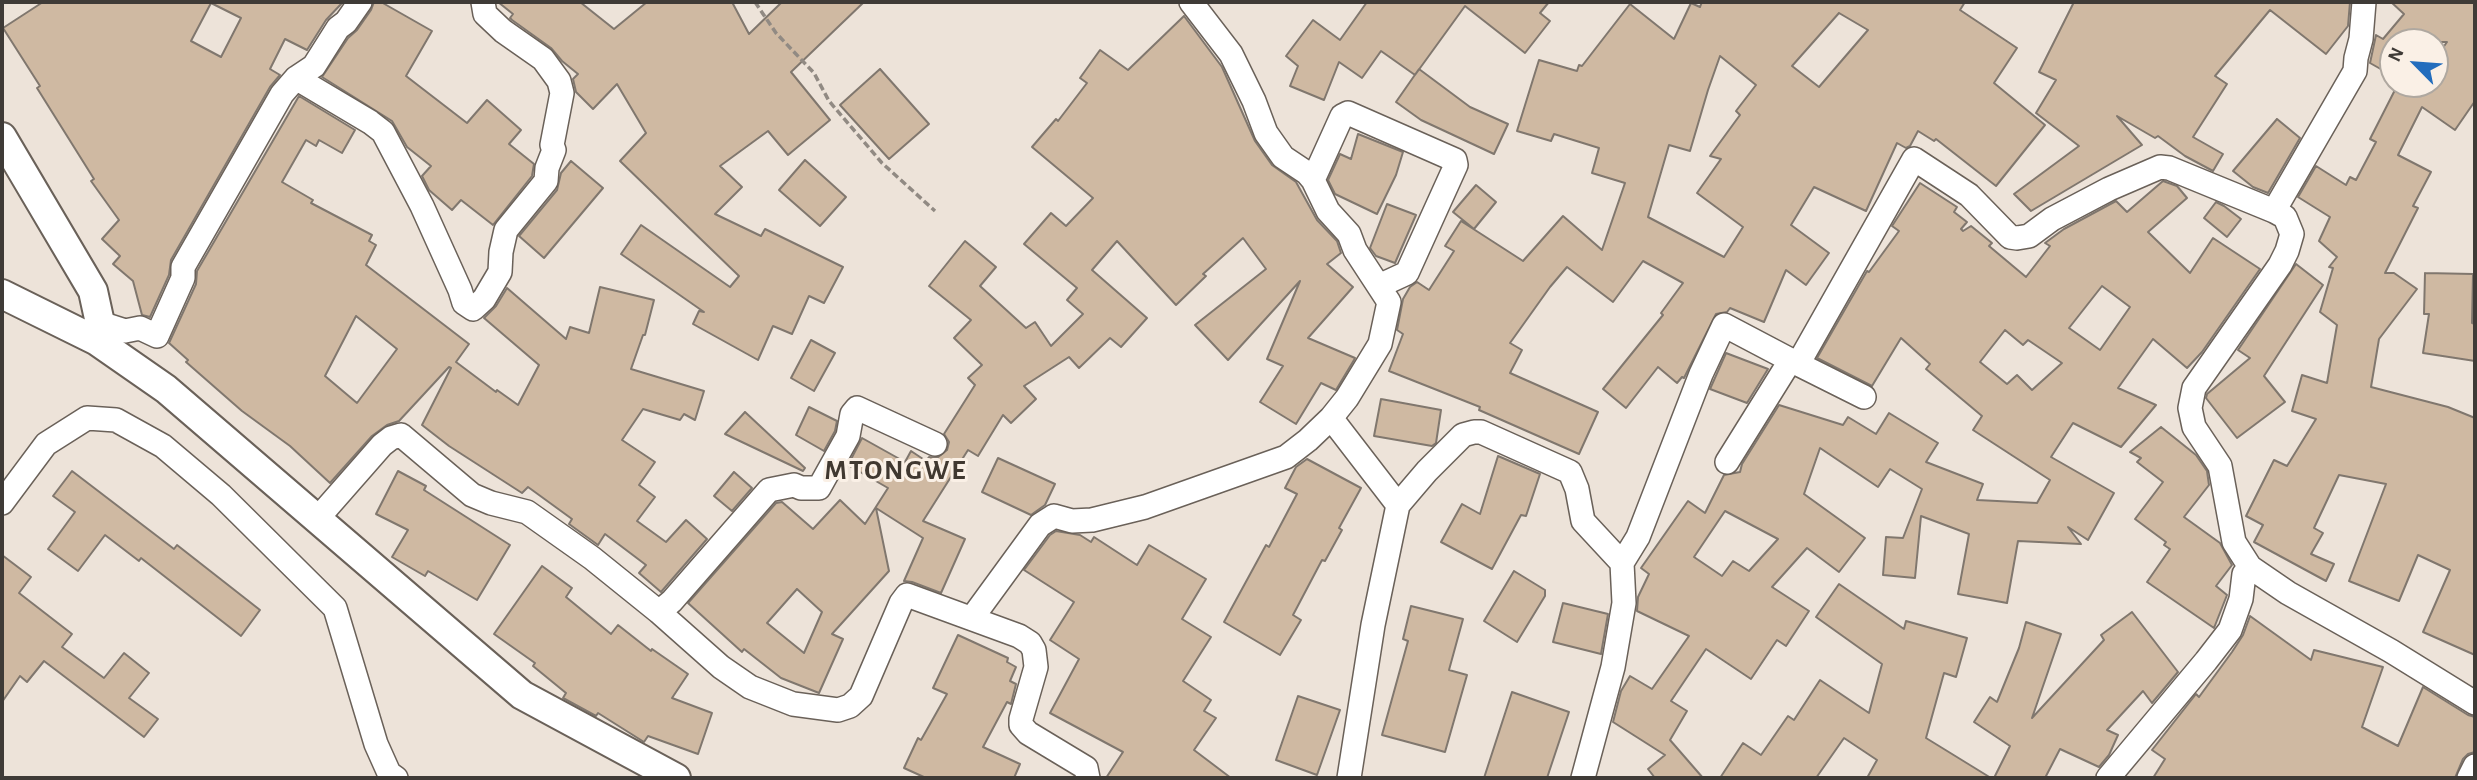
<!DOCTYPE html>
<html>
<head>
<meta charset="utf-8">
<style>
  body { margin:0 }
  #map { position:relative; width:2477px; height:780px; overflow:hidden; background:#ede3d9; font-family:"Alegreya Sans",sans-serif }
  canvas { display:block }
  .frame { position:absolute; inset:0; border:4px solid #3f3b37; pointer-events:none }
  .north { position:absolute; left:2379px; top:28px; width:70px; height:70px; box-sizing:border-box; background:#faf0e6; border:2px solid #afa8a0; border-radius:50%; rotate:295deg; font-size:19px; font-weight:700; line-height:28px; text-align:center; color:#3f3b37 }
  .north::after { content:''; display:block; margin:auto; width:24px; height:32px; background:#236dbd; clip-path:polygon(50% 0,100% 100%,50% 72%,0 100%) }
</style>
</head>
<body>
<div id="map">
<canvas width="2477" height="780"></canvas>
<div class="frame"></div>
<div class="north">N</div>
</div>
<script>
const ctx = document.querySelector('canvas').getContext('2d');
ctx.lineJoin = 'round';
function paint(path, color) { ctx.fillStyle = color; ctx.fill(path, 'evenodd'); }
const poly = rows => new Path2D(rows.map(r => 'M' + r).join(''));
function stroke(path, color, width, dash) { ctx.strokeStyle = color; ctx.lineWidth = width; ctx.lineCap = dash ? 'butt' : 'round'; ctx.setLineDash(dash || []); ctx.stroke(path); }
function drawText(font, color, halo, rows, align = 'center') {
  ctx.font = font + ' "Alegreya Sans",sans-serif'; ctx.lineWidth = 6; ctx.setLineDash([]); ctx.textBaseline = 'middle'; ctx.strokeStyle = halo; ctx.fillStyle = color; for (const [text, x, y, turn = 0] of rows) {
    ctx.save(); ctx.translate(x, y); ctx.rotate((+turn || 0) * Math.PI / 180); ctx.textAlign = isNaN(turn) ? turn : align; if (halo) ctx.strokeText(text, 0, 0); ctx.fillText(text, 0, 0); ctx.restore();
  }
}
const building = poly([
  [43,2,343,2,326,20,307,50,285,39,270,69,280,75,270,87,171,260,169,275,150,317,142,315,133,281,113,264,120,256,102,239,119,220,91,181,94,179,37,88,40,86,3,28,43,2],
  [211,3,241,18,221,57,191,41,211,3],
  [374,2,381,2,432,31,406,76,467,123,487,100,521,130,509,144,534,164,532,176,493,225,461,200,452,210,429,190,422,176,431,166,407,147,392,121,322,77,348,38,357,30,371,10,374,2],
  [498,2,580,2,614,29,647,2,732,2,749,34,782,2,864,2,791,72,830,120,788,155,768,131,720,166,742,187,715,214,761,236,765,229,843,267,824,303,809,296,792,334,773,326,758,360,693,324,699,311,704,312,621,254,641,225,730,287,739,276,620,161,646,133,617,84,593,109,576,92,573,79,578,74,562,61,551,48,512,20,510,18,513,14,498,2],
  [1367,2,1549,2,1540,13,1550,21,1525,53,1465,6,1415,75,1381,51,1362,78,1339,62,1324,100,1290,86,1298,66,1286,56,1313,20,1340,40,1367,2],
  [1702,2,1965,2,1960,10,2017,48,1994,83,2045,125,1996,186,1936,139,1934,141,1918,131,1910,146,1906,148,1897,143,1866,211,1814,187,1791,225,1829,253,1806,285,1786,270,1764,322,1730,308,1727,312,1716,314,1684,378,1682,377,1677,383,1658,367,1626,408,1603,389,1663,315,1661,313,1683,283,1643,261,1613,302,1567,267,1550,287,1510,343,1522,350,1510,373,1598,412,1579,454,1479,410,1480,407,1389,371,1403,334,1397,330,1403,299,1410,287,1417,282,1429,290,1454,251,1445,246,1461,221,1523,261,1563,216,1602,250,1625,183,1592,173,1599,148,1554,134,1551,141,1517,131,1539,60,1577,71,1579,65,1582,66,1630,4,1674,39,1691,3,1700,7,1702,2],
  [1839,13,1868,30,1819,87,1792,66,1839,13],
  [1720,56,1756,85,1736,111,1740,115,1710,156,1721,159,1697,193,1743,227,1724,257,1648,217,1669,145,1690,151,1708,90,1720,56],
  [2074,2,2350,2,2348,26,2326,54,2270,10,2215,76,2227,84,2193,137,2223,154,2213,171,2185,156,2158,136,2155,138,2117,116,2142,145,2031,211,2014,194,2079,146,2036,113,2056,80,2039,72,2074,2],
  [2391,2,2475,2,2475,101,2455,130,2422,107,2398,155,2431,172,2413,206,2418,208,2385,273,2394,273,2417,289,2379,339,2371,387,2448,407,2475,418,2475,655,2423,632,2450,570,2418,555,2399,601,2349,581,2386,484,2339,475,2314,528,2323,533,2311,554,2334,564,2326,581,2254,542,2263,525,2246,516,2274,460,2287,466,2316,419,2292,411,2302,375,2327,383,2337,325,2320,312,2333,268,2329,267,2337,257,2319,241,2330,217,2298,197,2316,166,2346,185,2350,177,2356,180,2376,142,2370,139,2398,84,2435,84,2435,59,2447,42,2388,42,2393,45,2393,76,2370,63,2376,35,2383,39,2404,14,2391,2],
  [1184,16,1222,67,1255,141,1272,165,1296,182,1317,220,1337,241,1341,253,1327,264,1353,287,1308,338,1355,358,1354,360,1336,390,1321,383,1296,424,1260,402,1283,366,1267,359,1300,281,1228,360,1195,325,1266,269,1243,238,1203,274,1206,276,1176,305,1117,241,1092,270,1147,318,1121,347,1110,338,1079,368,1069,357,1024,386,1036,399,1011,423,1003,415,978,456,968,450,923,521,965,539,941,593,912,582,904,581,923,538,876,508,889,571,832,634,843,639,819,693,781,678,744,649,742,652,688,603,776,503,782,502,813,529,840,500,865,524,888,488,848,465,862,438,905,462,911,451,926,461,929,457,937,458,947,450,949,442,944,434,975,385,968,378,982,365,954,338,971,320,929,286,965,241,996,267,980,286,1026,328,1035,322,1051,346,1083,314,1067,300,1077,288,1024,244,1051,213,1066,226,1093,198,1032,147,1056,119,1058,121,1087,83,1080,78,1100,50,1128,70,1184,16],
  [797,589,822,612,804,653,767,623,797,589],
  [880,69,929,124,889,159,840,105,880,69],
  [1419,69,1470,107,1508,124,1494,154,1421,120,1396,102,1419,69],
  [299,96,355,130,342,153,319,140,316,146,306,140,282,182,313,200,311,203,372,235,369,241,376,245,366,265,469,344,456,362,496,392,497,390,518,405,539,365,484,318,496,306,507,288,566,339,570,327,589,333,600,287,654,300,645,335,643,335,631,369,704,391,695,420,684,414,680,420,643,409,622,440,655,462,639,485,655,497,637,521,666,542,686,520,707,539,661,592,639,573,646,565,605,534,598,545,569,524,572,519,528,487,522,493,449,446,422,425,451,368,449,367,399,421,387,425,372,436,330,483,290,446,242,411,186,362,188,360,169,343,196,284,197,271,299,96],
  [356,316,397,349,357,403,325,376,356,316],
  [2277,119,2300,138,2268,193,2253,187,2233,171,2277,119],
  [1358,134,1403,152,1396,175,1377,214,1335,194,1328,180,1340,154,1351,159,1358,134],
  [805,160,846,197,820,226,779,190,805,160],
  [571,161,603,188,544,258,519,236,557,190,561,173,571,161],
  [2163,181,2177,186,2187,198,2148,232,2190,273,2213,238,2260,269,2202,352,2187,368,2153,339,2118,388,2156,405,2121,447,2073,423,2051,457,2114,493,2088,540,2068,527,2081,544,2018,541,2007,603,1958,594,1969,534,1921,516,1915,578,1883,575,1886,537,1903,538,1922,489,1890,469,1878,487,1820,448,1804,494,1865,538,1839,572,1807,548,1772,587,1809,611,1786,646,1777,640,1751,679,1706,649,1671,701,1687,711,1670,740,1703,778,1655,778,1648,769,1665,755,1613,722,1621,691,1630,676,1652,689,1689,636,1637,611,1638,597,1649,574,1641,568,1688,501,1705,513,1724,475,1740,472,1742,464,1779,405,1843,425,1848,417,1876,434,1889,413,1938,443,1926,462,1983,484,1977,500,2037,503,2050,480,1973,430,1982,416,1926,369,1930,364,1901,338,1872,386,1817,358,1867,271,1869,272,1899,231,1892,226,1920,183,1957,207,1954,212,1967,222,1961,229,1963,231,1971,226,1992,243,1989,246,2026,277,2050,246,2045,243,2064,229,2116,201,2127,212,2163,181],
  [2102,286,2130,307,2100,350,2069,328,2102,286],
  [2005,330,2023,345,2028,340,2062,363,2032,390,2017,375,2007,384,1980,362,2005,330],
  [1725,511,1778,539,1749,571,1733,561,1722,576,1694,557,1725,511],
  [1476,185,1496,202,1474,229,1453,212,1476,185],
  [2216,202,2224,206,2241,219,2227,237,2204,218,2216,202],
  [1387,204,1416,215,1395,263,1376,256,1370,248,1387,204],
  [2296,264,2323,285,2264,376,2285,402,2237,438,2206,398,2207,394,2250,358,2238,350,2296,264],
  [2425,273,2473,274,2472,323,2475,324,2475,361,2423,353,2429,314,2424,314,2425,273],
  [811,340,835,353,814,391,791,378,811,340],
  [1726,353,1768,369,1747,403,1710,389,1726,353],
  [1381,399,1441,410,1436,443,1432,446,1374,436,1381,399],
  [809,407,837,421,835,431,824,451,796,435,809,407],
  [745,412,805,468,803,471,725,434,745,412],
  [2161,427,2196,455,2207,471,2209,485,2184,517,2220,543,2232,565,2216,586,2227,595,2214,628,2147,582,2170,549,2164,545,2166,542,2135,519,2163,482,2137,462,2141,458,2130,452,2161,427],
  [1498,456,1540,474,1526,516,1521,515,1492,569,1441,542,1462,504,1480,514,1498,456],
  [998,458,1055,484,1045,505,1031,515,982,492,998,458],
  [1307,459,1361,488,1339,528,1342,530,1325,561,1322,560,1293,615,1301,620,1280,655,1224,622,1266,545,1269,547,1297,494,1285,488,1296,467,1307,459],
  [72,471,174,549,177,545,260,610,241,636,141,558,139,561,105,535,78,571,48,549,75,512,53,496,72,471],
  [398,471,426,486,424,490,510,545,477,600,428,571,425,576,392,557,408,530,376,514,398,471],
  [734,472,752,488,732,511,714,496,734,472],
  [1056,531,1080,535,1091,542,1094,537,1137,565,1149,545,1206,579,1182,619,1211,637,1183,681,1211,700,1204,711,1216,718,1194,750,1231,778,1106,778,1123,752,1050,713,1079,659,1050,640,1074,602,1024,570,1050,535,1056,531],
  [2,555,31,577,19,593,72,634,62,647,104,678,124,653,149,673,129,698,158,719,144,737,44,661,27,682,20,676,2,702,2,555],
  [542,566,572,588,566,597,611,634,618,625,651,651,652,649,688,674,672,698,712,713,698,754,648,736,644,742,598,713,596,716,563,698,566,693,533,666,535,663,494,634,542,566],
  [1514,571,1545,590,1545,596,1517,642,1484,621,1514,571],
  [1839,584,1904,629,1906,621,1967,638,1956,677,1944,673,1926,738,1991,778,1867,778,1877,760,1844,738,1816,778,1720,778,1743,743,1761,755,1788,716,1794,720,1820,680,1869,713,1882,664,1816,617,1839,584],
  [1563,603,1608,614,1601,654,1553,642,1563,603],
  [1411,606,1463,619,1449,670,1467,675,1445,752,1382,735,1408,641,1403,639,1411,606],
  [2132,612,2178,672,2152,703,2143,691,2107,730,2118,735,2109,755,2099,767,2060,749,2045,778,1994,778,2010,746,1974,722,1990,697,1997,702,2019,648,2026,622,2061,634,2032,718,2104,640,2101,635,2132,612],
  [2250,616,2311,660,2314,650,2383,667,2362,727,2398,746,2423,687,2468,715,2475,717,2475,752,2468,754,2463,759,2455,778,2153,778,2165,759,2152,750,2196,694,2199,697,2232,652,2243,635,2250,616],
  [958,635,1008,658,1007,662,1016,667,1010,681,1016,684,1011,704,1007,702,983,747,1020,764,1014,778,926,778,904,768,918,738,921,740,947,694,933,688,958,635],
  [1512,692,1569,712,1547,778,1484,778,1512,692],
  [1298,696,1340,710,1317,775,1276,760,1298,696]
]);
paint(building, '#cfb9a2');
stroke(building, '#80776e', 2);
const minor = poly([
  [296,78,370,122,383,132,422,206,460,290,464,303,473,309,484,299,500,272,501,252,506,230,546,181,547,168,554,150,552,145,562,93,559,81,543,59,503,31,485,14,483,2],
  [1313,180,1342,116,1348,113,1455,160,1456,165,1407,273,1379,286],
  [100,323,125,331,140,328,157,336,183,278,183,267,282,94,296,78,314,66,338,28,346,22,360,2],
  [1798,364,1864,397],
  [1331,418,1398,505],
  [1727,462,1790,361],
  [2,503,46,444,87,418,116,420,163,446,221,495,335,608,376,744,389,773,396,778],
  [318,518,382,445,391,438,401,435,472,495,491,503,527,512,592,558,659,612,672,601,769,490,794,485,801,488,819,488,848,436,852,414,857,408,935,444],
  [1622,563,1638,537,1701,374,1724,325,1798,364,1914,159,1969,195,2010,237,2017,238,2029,236,2052,219,2109,189,2160,167,2169,168,2274,211],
  [2250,567,2288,593,2391,651,2475,703],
  [659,612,721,667,750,687,793,704,838,710,850,706,861,696,901,603,907,595,1019,636,1030,643,1034,650,1036,667,1021,719,1021,725,1028,733,1086,768,1088,778],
  [972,618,1040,525,1054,516,1072,521,1092,520,1145,507,1286,457,1308,440,1331,418,1347,398,1380,344,1389,302,1355,250,1349,234,1328,211,1313,180,1307,173,1283,157,1266,133,1254,101,1231,54,1191,2],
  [1349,778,1373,625,1398,505,1427,471,1463,435,1474,432,1481,432,1570,472,1577,489,1583,521,1622,563,1624,603,1613,667,1583,778],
  [2108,778,2206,661,2230,630,2241,599,2244,574,2250,567,2234,542,2220,466,2194,427,2190,408,2194,388,2280,265,2287,251,2292,234,2285,217,2274,211,2355,71,2356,58,2361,39,2364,2],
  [2469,778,2475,766]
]);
const tertiary = poly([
  [2,137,93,291,100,323,97,341],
  [2,294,97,341,166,389,522,695,676,778]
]);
stroke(minor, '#6a6159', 26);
stroke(tertiary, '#6a6159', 32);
stroke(poly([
  [755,2,776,33,814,73,829,101,882,163,935,211]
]), '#918a83', 3.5, [7, 3.5]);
stroke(minor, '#fff', 23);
stroke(tertiary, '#fff', 28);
ctx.letterSpacing = '2px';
drawText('bold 28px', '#403830', '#faf0e6', [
  ["MTONGWE",896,471]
]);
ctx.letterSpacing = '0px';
</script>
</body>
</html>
